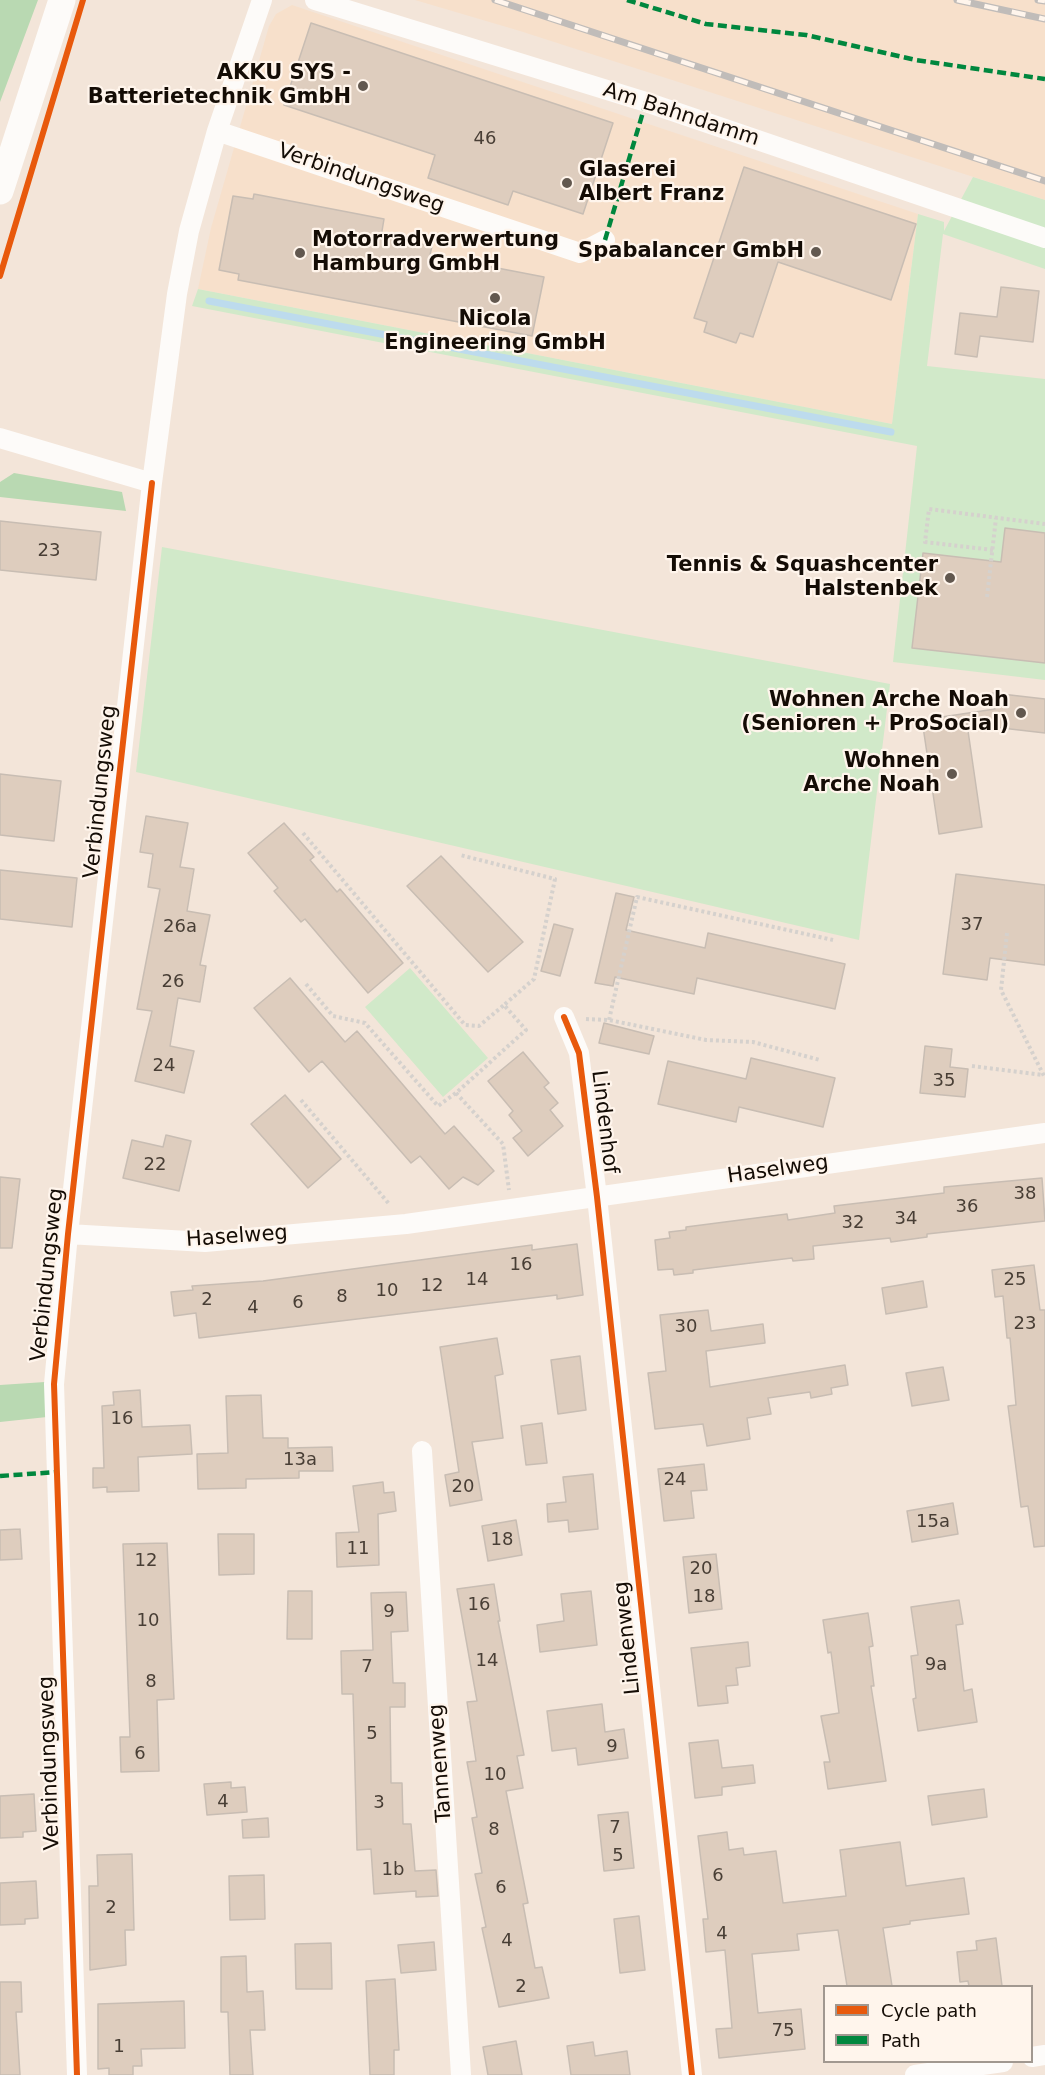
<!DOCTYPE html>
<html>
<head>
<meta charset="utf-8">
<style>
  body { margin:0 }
  #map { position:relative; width:1045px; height:2075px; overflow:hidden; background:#f3e5d9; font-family:"DejaVu Sans",sans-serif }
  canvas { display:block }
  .legend { position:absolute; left:823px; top:1985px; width:210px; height:78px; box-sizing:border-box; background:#fff5ec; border:2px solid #a19890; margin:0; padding:8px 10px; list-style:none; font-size:18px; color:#140c05 }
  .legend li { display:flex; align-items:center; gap:12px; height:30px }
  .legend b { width:30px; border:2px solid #a19890 }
</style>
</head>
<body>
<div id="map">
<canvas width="1045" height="2075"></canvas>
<ul class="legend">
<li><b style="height:8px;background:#e8590c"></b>Cycle path</li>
<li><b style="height:8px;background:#00873e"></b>Path</li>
</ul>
</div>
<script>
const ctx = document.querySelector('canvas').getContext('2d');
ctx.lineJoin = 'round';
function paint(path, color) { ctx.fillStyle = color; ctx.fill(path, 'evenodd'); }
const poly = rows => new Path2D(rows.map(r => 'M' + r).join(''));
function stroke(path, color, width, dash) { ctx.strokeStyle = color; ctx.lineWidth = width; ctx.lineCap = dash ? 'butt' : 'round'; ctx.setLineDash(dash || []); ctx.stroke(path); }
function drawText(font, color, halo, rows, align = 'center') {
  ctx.font = font + ' "DejaVu Sans",sans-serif'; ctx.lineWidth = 4.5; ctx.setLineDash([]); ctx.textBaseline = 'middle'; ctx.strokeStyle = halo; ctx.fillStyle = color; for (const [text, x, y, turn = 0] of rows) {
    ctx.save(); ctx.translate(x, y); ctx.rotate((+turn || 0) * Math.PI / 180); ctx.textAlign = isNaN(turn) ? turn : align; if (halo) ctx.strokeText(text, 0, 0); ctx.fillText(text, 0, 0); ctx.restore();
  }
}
paint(poly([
  [415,0,1045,0,1045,200,520,31],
  [292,5,918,214,892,424,198,289,211,228,269,26,276,14]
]), '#f7e0cb');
paint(poly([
  [973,177,1045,200,1045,269,943,234,927,366,1045,379,1045,680,893,662,917,446,192,306,198,289,892,424,918,214,944,222,944,231],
  [162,547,890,684,859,940,136,772],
  [410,968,488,1058,443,1097,365,1007]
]), '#d1e9c9');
paint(poly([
  [0,0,38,0,0,102],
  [14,473,122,492,126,511,0,497,0,482],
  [45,1382,47,1417,0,1422,0,1385]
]), '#b9d9b2');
stroke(poly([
  [209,301,891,432]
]), '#bddbed', 7);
const building = poly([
  [311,23,613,123,583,214,513,191,508,205,428,178,435,155,284,105,311,23],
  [744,167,916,224,891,300,778,262,753,337,740,333,736,343,704,332,707,322,694,318,744,167],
  [254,194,384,219,381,237,432,246,430,255,544,277,532,336,238,280,239,274,219,270,233,196,253,199,254,194],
  [1001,287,1039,291,1033,342,980,336,977,357,955,354,960,313,997,317,1001,287],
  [0,521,101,532,96,580,0,570,0,521],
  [1005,528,1045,533,1045,663,912,648,923,553,1001,562,1005,528],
  [993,693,1045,699,1045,733,967,724,982,827,939,834,922,720,995,709,993,693],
  [0,774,61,781,54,841,0,835,0,774],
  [146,816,188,823,180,867,194,869,187,911,210,915,200,965,206,966,200,1002,178,998,170,1046,194,1051,184,1093,135,1081,152,1011,137,1009,160,889,148,887,153,854,140,852,146,816],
  [284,823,314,857,310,860,337,892,340,889,403,963,368,993,305,919,301,922,274,891,278,888,248,853,284,823],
  [441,856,523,942,488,972,407,886,441,856],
  [0,870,77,878,72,927,0,919,0,870],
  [956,874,1045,885,1045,965,990,958,987,980,943,974,956,874],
  [616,893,634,897,626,930,705,948,708,933,845,964,835,1009,697,978,694,994,615,977,613,986,595,983,616,893],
  [554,924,573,929,560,976,541,971,554,924],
  [290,978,345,1042,357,1031,445,1134,454,1126,494,1171,478,1185,463,1177,449,1189,420,1156,411,1163,322,1061,309,1072,254,1008,290,978],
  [604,1023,654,1036,649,1054,599,1043,604,1023],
  [925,1046,952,1049,950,1067,968,1069,965,1097,920,1093,925,1046],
  [523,1052,549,1083,544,1087,558,1103,550,1110,563,1126,528,1156,513,1138,522,1131,509,1115,513,1111,488,1081,523,1052],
  [751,1058,835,1078,823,1127,739,1107,736,1122,658,1104,668,1061,746,1079,751,1058],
  [285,1095,341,1159,308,1188,251,1124,285,1095],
  [166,1135,191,1141,179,1191,123,1178,132,1140,163,1147,166,1135],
  [0,1177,20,1179,12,1248,0,1248,0,1177],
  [1042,1178,1045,1221,927,1234,927,1237,891,1242,890,1238,813,1246,814,1259,793,1261,792,1258,693,1270,693,1273,674,1275,673,1269,658,1270,655,1240,670,1238,669,1232,686,1230,686,1227,787,1214,788,1220,835,1213,834,1206,944,1193,944,1187,1042,1178],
  [577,1244,583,1295,557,1299,557,1295,199,1338,196,1313,174,1316,171,1292,193,1290,192,1286,263,1281,532,1245,532,1250,577,1244],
  [1034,1265,1040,1310,1045,1310,1045,1546,1034,1547,1028,1506,1021,1507,1008,1406,1016,1405,1010,1338,1007,1338,1003,1296,995,1297,992,1270,1034,1265],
  [923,1281,927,1307,886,1314,882,1288,923,1281],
  [708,1310,711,1331,763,1324,765,1343,706,1351,710,1387,845,1365,848,1385,831,1388,832,1394,811,1398,810,1392,768,1398,771,1414,747,1418,750,1439,707,1446,703,1424,655,1429,648,1373,666,1371,660,1315,708,1310],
  [497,1338,503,1374,495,1376,503,1438,472,1442,482,1500,450,1506,445,1475,459,1472,440,1347,497,1338],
  [580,1356,586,1410,558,1414,551,1360,580,1356],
  [943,1367,949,1400,912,1406,906,1373,943,1367],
  [140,1390,142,1427,190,1425,192,1454,138,1457,139,1491,107,1492,107,1487,93,1488,93,1468,104,1468,102,1406,114,1405,113,1392,140,1390],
  [261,1395,263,1438,288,1438,288,1448,332,1447,333,1471,299,1471,299,1478,246,1479,246,1488,198,1489,197,1454,228,1453,226,1396,261,1395],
  [542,1423,547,1463,526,1465,521,1426,542,1423],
  [704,1464,707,1490,691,1491,694,1518,664,1521,658,1469,704,1464],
  [593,1474,598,1529,569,1532,568,1520,548,1522,547,1504,566,1502,563,1477,593,1474],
  [383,1482,384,1493,394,1492,396,1511,378,1514,379,1565,337,1567,336,1533,359,1532,353,1486,383,1482],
  [953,1503,958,1534,912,1542,907,1511,953,1503],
  [516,1520,522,1555,488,1561,482,1526,516,1520],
  [20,1529,22,1559,0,1560,0,1530,20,1529],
  [218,1534,254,1534,254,1574,219,1575,218,1534],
  [167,1543,174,1699,157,1700,159,1771,121,1772,120,1737,130,1737,123,1544,167,1543],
  [716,1554,722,1609,689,1613,683,1557,716,1554],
  [494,1584,500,1621,498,1621,524,1755,517,1756,523,1788,506,1791,528,1903,523,1904,535,1968,542,1967,549,1998,499,2007,482,1928,486,1927,475,1874,482,1873,472,1818,477,1817,467,1762,476,1761,467,1702,477,1701,457,1589,494,1584],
  [288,1591,312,1591,312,1639,287,1639,288,1591],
  [591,1591,597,1645,540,1652,537,1625,564,1621,561,1594,591,1591],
  [406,1592,408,1631,391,1632,393,1683,405,1683,405,1707,390,1707,391,1783,402,1783,403,1824,411,1824,415,1871,436,1870,438,1896,416,1897,416,1891,374,1894,371,1849,357,1850,353,1694,342,1694,341,1651,373,1650,371,1593,406,1592],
  [959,1600,963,1624,956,1625,964,1691,972,1689,977,1722,918,1731,913,1699,916,1698,911,1656,918,1655,911,1607,959,1600],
  [868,1613,873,1646,869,1647,874,1686,871,1686,886,1781,828,1789,824,1762,830,1762,821,1716,839,1713,831,1652,828,1653,823,1620,868,1613],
  [748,1642,750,1666,736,1668,738,1685,726,1686,728,1703,698,1706,691,1648,748,1642],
  [602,1704,605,1732,624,1729,628,1758,578,1765,576,1748,552,1751,547,1711,602,1704],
  [718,1740,722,1768,753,1765,755,1783,722,1787,722,1795,695,1798,689,1743,718,1740],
  [231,1782,231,1788,245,1787,247,1812,207,1815,204,1784,231,1782],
  [984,1789,987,1817,932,1825,928,1796,984,1789],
  [34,1794,36,1831,23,1832,23,1837,0,1838,0,1796,34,1794],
  [628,1812,634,1868,604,1871,598,1815,628,1812],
  [268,1818,269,1837,243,1838,242,1820,268,1818],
  [727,1832,729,1850,743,1848,744,1855,776,1851,783,1903,846,1896,840,1850,900,1842,906,1886,964,1878,969,1914,910,1921,910,1924,883,1928,892,1986,847,1986,838,1930,797,1934,799,1950,752,1954,758,2013,801,2009,805,2049,719,2058,716,2029,732,2028,725,1950,706,1952,703,1919,708,1919,698,1836,727,1832],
  [132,1854,134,1930,125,1930,126,1965,90,1970,89,1886,98,1886,97,1855,132,1854],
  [264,1875,265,1919,230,1920,229,1876,264,1875],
  [36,1881,38,1918,25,1919,25,1924,0,1925,0,1883,36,1881],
  [639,1916,645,1970,620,1973,614,1919,639,1916],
  [996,1938,1002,1986,969,1986,968,1981,960,1982,957,1952,977,1950,976,1941,996,1938],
  [434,1942,436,1970,401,1973,398,1945,434,1942],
  [331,1943,332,1989,296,1989,295,1944,331,1943],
  [246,1956,247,1992,263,1991,265,2030,250,2030,253,2075,230,2075,228,2012,221,2012,221,1957,246,1956],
  [395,1979,399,2050,394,2050,394,2075,370,2075,366,1981,395,1979],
  [0,1982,21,1982,22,2012,16,2012,20,2075,0,2075,0,1982],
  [184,2001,185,2048,141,2049,142,2066,133,2066,133,2075,109,2075,109,2068,98,2069,98,2004,184,2001],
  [516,2041,522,2075,488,2075,483,2047,516,2041],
  [593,2042,595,2056,627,2051,630,2075,571,2075,567,2046,593,2042]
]);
paint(building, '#decdbe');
stroke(building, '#c8bdb3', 1.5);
stroke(poly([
  [993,550,925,542,929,509,1045,524],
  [987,597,996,518],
  [303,833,465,1025,479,1026,504,1005],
  [1007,933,1001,990,1045,1078],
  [306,984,333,1016,365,1023,438,1106,456,1093,526,1030,504,1005,534,979,555,879,460,855],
  [586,1019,609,1020,706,1040,753,1042,820,1060],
  [609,1020,637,897,833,940],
  [972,1066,1043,1075],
  [456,1093,503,1144,509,1190],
  [301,1100,390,1205]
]), '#d5d1cd', 4, [3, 3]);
stroke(poly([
  [315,0,646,102,1045,238],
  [217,131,580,253,605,240],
  [0,438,152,483,177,294,189,231,217,131,262,0],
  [564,1017,579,1053,597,1197,692,2075],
  [68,1234,205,1242,406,1224,1045,1133],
  [422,1451,461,2075],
  [1032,2057,1045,2055],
  [77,2075,54,1384,68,1234,152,483],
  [915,2075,1003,2062]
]), '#fdfbf9', 20);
stroke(poly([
  [0,191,62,0]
]), '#fdfbf9', 27);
const rail = poly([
  [495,0,1045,181],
  [957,0,1045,19],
  [1038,0,1045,1]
]);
stroke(rail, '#c0bcb9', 7);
stroke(rail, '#fff5ec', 4.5, [14]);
stroke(poly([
  [627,0,706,24,806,35,916,60,1045,79],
  [605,240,646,102],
  [0,1476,57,1472]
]), '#00873e', 4.5, [9, 4.5]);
stroke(poly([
  [0,276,83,0],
  [564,1017,579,1053,597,1197,692,2075],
  [77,2075,54,1384,68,1234,152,483]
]), '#e8590c', 6);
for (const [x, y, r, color] of [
  [363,86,6,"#62584f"],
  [567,183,6,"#62584f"],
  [816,252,6,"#62584f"],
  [300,253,6,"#62584f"],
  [495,298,6,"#62584f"],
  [950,578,6,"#62584f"],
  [1021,713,6,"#62584f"],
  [952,774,6,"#62584f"]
]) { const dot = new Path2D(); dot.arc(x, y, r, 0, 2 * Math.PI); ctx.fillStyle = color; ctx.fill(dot); stroke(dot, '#fff5ec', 2); }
drawText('18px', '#483e35', null, [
  ["46",485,139],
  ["23",49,551],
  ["37",972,925],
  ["26a",180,927],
  ["26",173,982],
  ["24",164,1066],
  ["35",944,1081],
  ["22",155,1165],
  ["38",1025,1194],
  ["36",967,1207],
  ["34",906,1219],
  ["32",853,1223],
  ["16",521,1265],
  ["14",477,1280],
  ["25",1015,1280],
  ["12",432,1286],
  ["10",387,1291],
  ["8",342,1297],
  ["2",207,1300],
  ["6",298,1303],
  ["4",253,1308],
  ["23",1025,1324],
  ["30",686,1327],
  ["16",122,1419],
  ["13a",300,1460],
  ["24",675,1480],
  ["20",463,1487],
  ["15a",933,1522],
  ["18",502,1540],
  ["11",358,1549],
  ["12",146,1561],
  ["20",701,1569],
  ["18",704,1597],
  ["16",479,1605],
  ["9",389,1612],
  ["10",148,1621],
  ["14",487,1661],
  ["9a",936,1665],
  ["7",367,1667],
  ["8",151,1682],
  ["5",372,1734],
  ["9",612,1747],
  ["6",140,1754],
  ["10",495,1775],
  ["4",223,1802],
  ["3",379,1803],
  ["7",615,1828],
  ["8",494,1830],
  ["5",618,1856],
  ["1b",393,1870],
  ["6",718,1876],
  ["6",501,1888],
  ["2",111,1908],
  ["4",722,1934],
  ["4",507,1941],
  ["2",521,1987],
  ["75",783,2031],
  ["1",119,2047]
]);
drawText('bold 21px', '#140c05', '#fff5ec', [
  ["AKKU SYS -",351,74],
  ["Batterietechnik GmbH",351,98],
  ["Glaserei",579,171,"left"],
  ["Albert Franz",579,195,"left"],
  ["Motorradverwertung",312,241,"left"],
  ["Hamburg GmbH",312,265,"left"],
  ["Spabalancer GmbH",804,252],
  ["Nicola",495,320,"center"],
  ["Engineering GmbH",495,344,"center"],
  ["Tennis & Squashcenter",938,566],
  ["Halstenbek",938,590],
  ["Wohnen Arche Noah",1009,701],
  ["(Senioren + ProSocial)",1009,725],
  ["Wohnen",940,762],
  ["Arche Noah",940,786]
], 'right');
drawText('21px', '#140c05', '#fff5ec', [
  ["Am Bahndamm",681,115,18],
  ["Verbindungsweg",361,179,19],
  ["Verbindungsweg",101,792,-84],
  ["Lindenhof",604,1122,83],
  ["Haselweg",778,1170,-8],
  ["Haselweg",237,1237,-4],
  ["Verbindungsweg",48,1275,-84],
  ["Lindenweg",628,1638,-96],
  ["Verbindungsweg",50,1763,-92],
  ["Tannenweg",441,1763,-94]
]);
</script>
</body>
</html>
